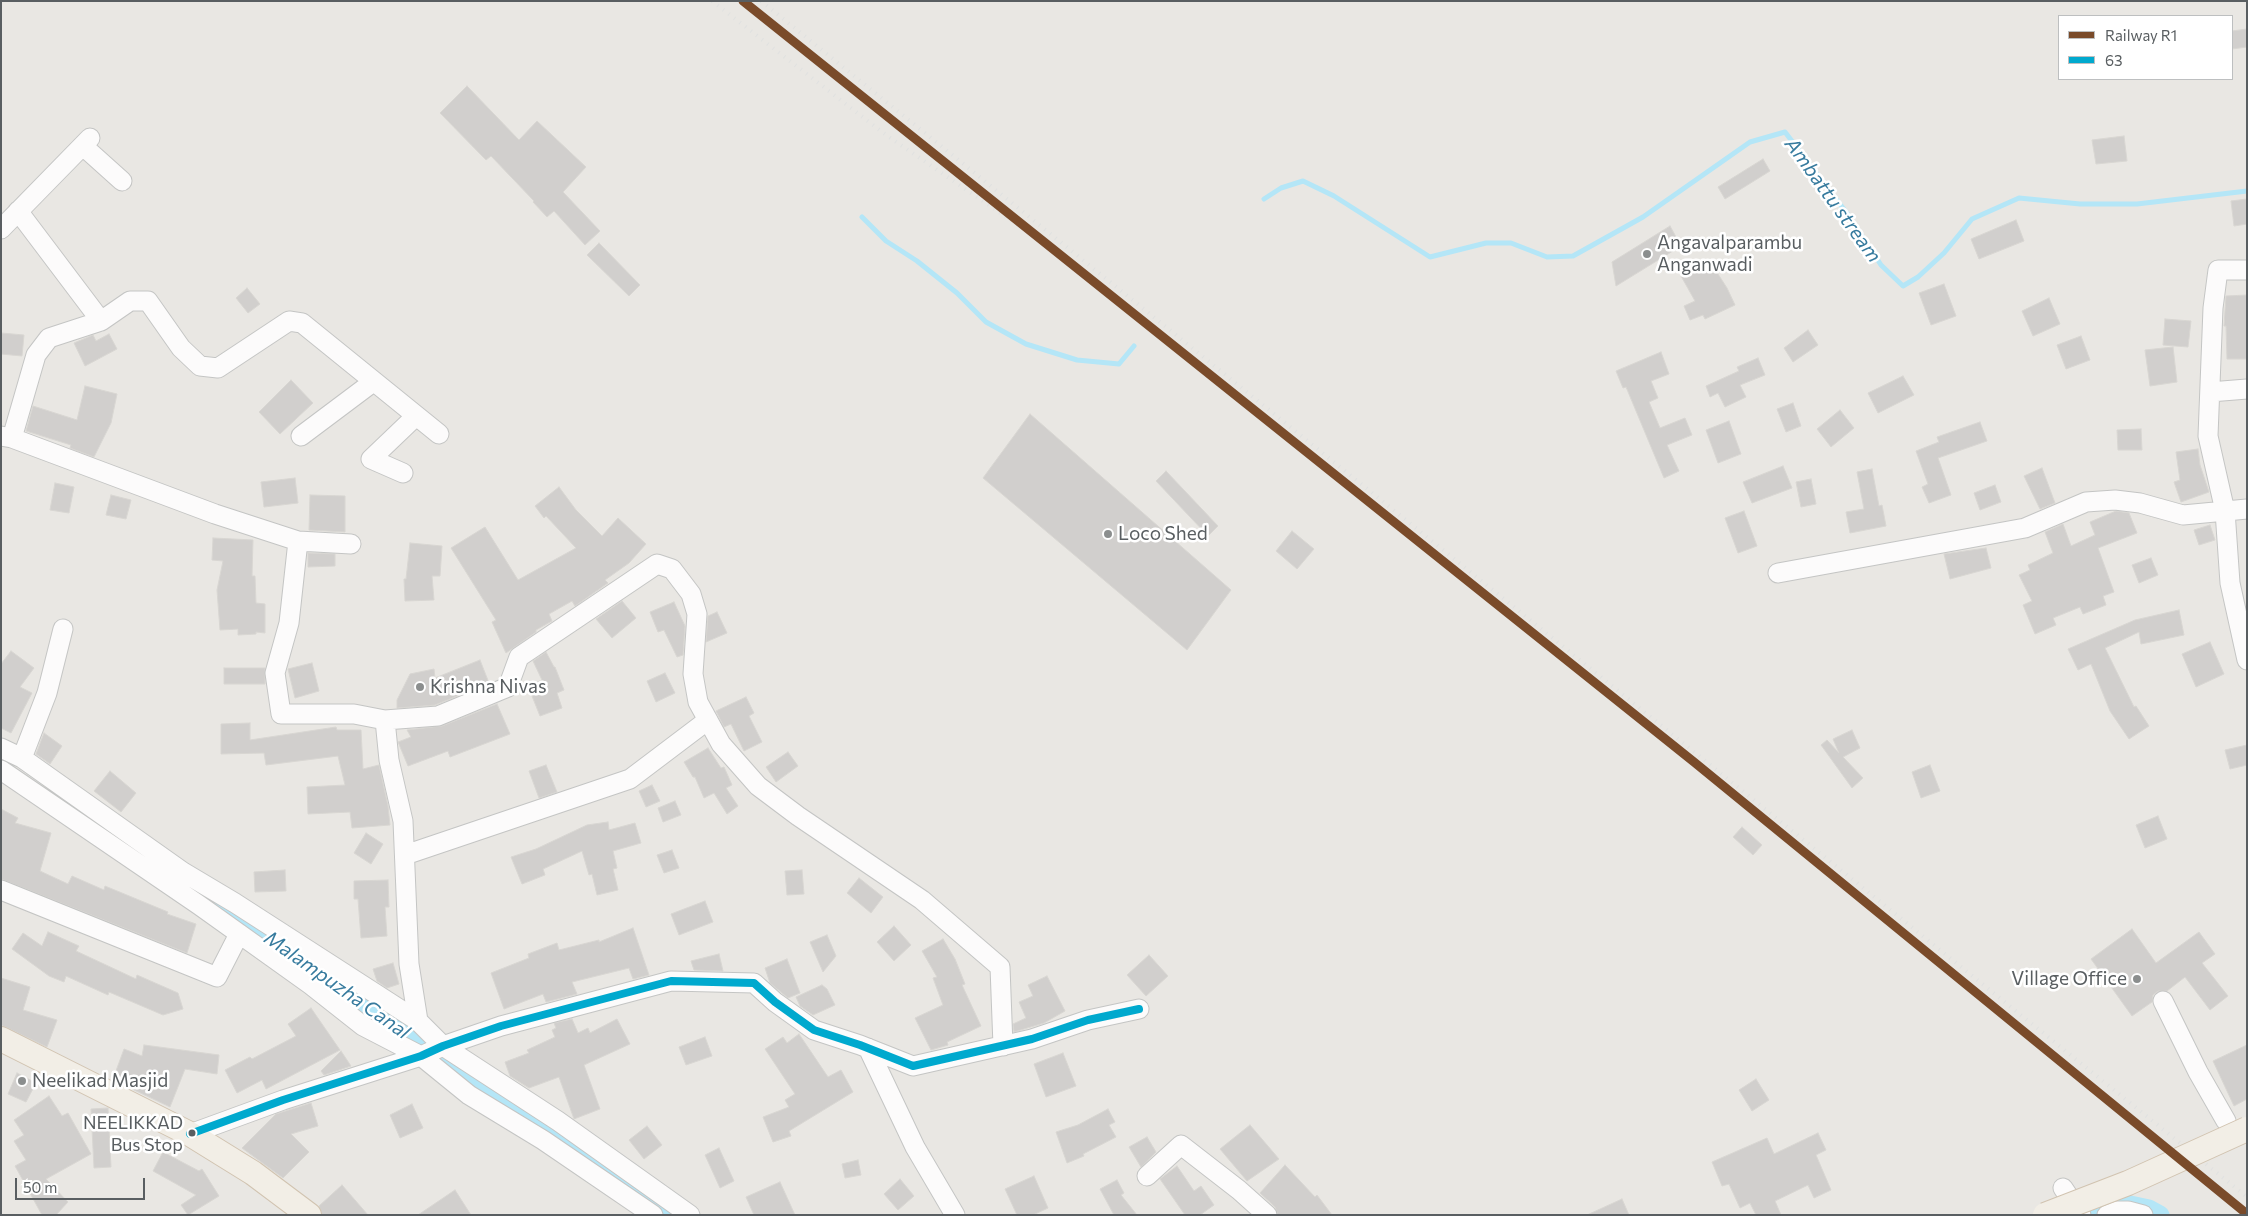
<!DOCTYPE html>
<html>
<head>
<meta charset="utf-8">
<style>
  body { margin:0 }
  #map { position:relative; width:2248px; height:1216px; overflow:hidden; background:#e9e7e3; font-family:Commissioner,sans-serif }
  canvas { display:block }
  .frame { position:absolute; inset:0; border:2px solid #595e61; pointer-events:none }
  .legend { position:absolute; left:2058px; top:15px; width:175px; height:65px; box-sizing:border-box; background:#fff; border:1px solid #bdbfc0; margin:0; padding:6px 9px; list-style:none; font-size:15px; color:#595e61 }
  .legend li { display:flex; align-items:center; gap:10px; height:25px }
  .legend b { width:25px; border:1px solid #bdbfc0 }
  .scale { position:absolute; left:15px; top:1178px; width:130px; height:22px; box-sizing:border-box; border:2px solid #595e61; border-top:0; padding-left:6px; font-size:15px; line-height:18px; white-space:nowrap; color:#595e61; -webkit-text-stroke:4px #fff; paint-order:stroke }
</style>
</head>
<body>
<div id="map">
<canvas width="2248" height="1216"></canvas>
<div class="frame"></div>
<ul class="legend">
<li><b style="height:6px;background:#7a4b2a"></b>Railway R1</li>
<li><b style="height:6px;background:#00a9ce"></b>63</li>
</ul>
<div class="scale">50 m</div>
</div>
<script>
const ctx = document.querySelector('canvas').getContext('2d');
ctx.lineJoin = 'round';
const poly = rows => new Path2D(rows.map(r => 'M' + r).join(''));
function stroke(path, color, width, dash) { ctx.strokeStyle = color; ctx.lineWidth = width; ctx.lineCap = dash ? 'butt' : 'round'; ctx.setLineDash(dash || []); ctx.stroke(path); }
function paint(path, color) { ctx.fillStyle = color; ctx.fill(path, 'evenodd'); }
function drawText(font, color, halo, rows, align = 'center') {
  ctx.font = font + ' Commissioner,sans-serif'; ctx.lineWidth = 5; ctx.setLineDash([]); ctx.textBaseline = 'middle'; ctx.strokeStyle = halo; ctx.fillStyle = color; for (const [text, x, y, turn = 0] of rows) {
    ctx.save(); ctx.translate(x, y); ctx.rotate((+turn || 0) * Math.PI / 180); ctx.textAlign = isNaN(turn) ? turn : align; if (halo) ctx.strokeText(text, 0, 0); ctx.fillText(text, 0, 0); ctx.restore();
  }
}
stroke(poly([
  [1264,199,1281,188,1303,181,1334,196,1430,257,1486,243,1511,243,1547,257,1573,256,1643,217,1750,142,1785,132,1849,216,1881,265,1903,286,1918,277,1944,253,1972,219,2019,198,2080,204,2137,204,2247,191],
  [862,217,886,241,917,261,957,293,986,322,1026,344,1077,360,1119,364,1134,346]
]), '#b4e6f7', 5);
stroke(poly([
  [180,882,257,930,452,1067,671,1215],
  [2090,1215,2121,1203,2149,1209,2160,1215]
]), '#b4e6f7', 19);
const building = poly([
  [2247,29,2247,47,2232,49,2232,31,2247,29],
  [467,86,519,140,537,121,586,167,563,192,600,231,585,245,554,211,547,217,533,202,534,201,491,156,486,160,440,113,467,86],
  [2124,136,2127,161,2096,164,2092,140,2124,136],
  [1763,159,1770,171,1725,199,1718,187,1763,159],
  [2247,199,2247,224,2234,226,2231,201,2247,199],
  [2016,220,2024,241,1979,259,1971,239,2016,220],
  [1670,226,1681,246,1616,286,1612,262,1670,226],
  [599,243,640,285,629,296,587,255,599,243],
  [1709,260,1727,288,1735,305,1705,319,1703,315,1690,320,1684,306,1695,301,1681,276,1709,260],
  [1944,284,1956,316,1931,325,1919,293,1944,284],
  [247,288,260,304,248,313,236,298,247,288],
  [2247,295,2247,359,2227,359,2226,326,2224,326,2226,296,2247,295],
  [2049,298,2060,324,2033,336,2022,311,2049,298],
  [2165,319,2191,321,2188,347,2163,345,2165,319],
  [1808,330,1818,345,1793,362,1784,348,1808,330],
  [1,333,24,335,22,356,1,354,1,333],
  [109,334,117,349,85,366,74,343,93,335,96,341,109,334],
  [2081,336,2090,360,2066,369,2057,345,2081,336],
  [2173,347,2177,382,2150,386,2145,350,2173,347],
  [1661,352,1669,374,1651,381,1658,398,1649,402,1660,428,1685,418,1692,435,1667,445,1679,471,1664,478,1626,387,1623,388,1616,371,1661,352],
  [1758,358,1765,375,1740,385,1746,397,1725,407,1718,393,1710,397,1706,386,1739,371,1737,367,1758,358],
  [1903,376,1914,395,1878,413,1868,393,1903,376],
  [291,380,313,403,280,434,259,412,291,380],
  [85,386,117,394,111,423,94,457,70,448,71,445,26,431,33,406,77,420,85,386],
  [1793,403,1801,426,1786,432,1777,409,1793,403],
  [1840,410,1854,428,1831,447,1817,429,1840,410],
  [1030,414,1231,590,1187,650,983,478,1030,414],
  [1729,421,1741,454,1718,463,1706,430,1729,421],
  [1980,422,1987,441,1938,458,1951,495,1929,503,1922,487,1928,484,1916,451,1939,442,1937,437,1980,422],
  [2141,429,2142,450,2118,450,2117,430,2141,429],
  [2198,449,2200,465,2209,492,2181,502,2174,482,2180,480,2176,452,2198,449],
  [1783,466,1792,488,1752,503,1743,482,1783,466],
  [2042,468,2055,503,2040,509,2024,476,2042,468],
  [1872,469,1879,506,1882,505,1886,526,1850,533,1846,512,1864,509,1857,472,1872,469],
  [1166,471,1218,526,1208,536,1156,481,1166,471],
  [295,478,298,503,264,507,261,482,295,478],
  [1811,479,1816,504,1801,507,1796,482,1811,479],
  [55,483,74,487,69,513,50,510,55,483],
  [1995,485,2001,502,1980,510,1974,493,1995,485],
  [559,487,576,510,602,536,618,518,646,544,629,563,605,580,608,583,575,606,572,601,549,614,552,621,536,630,536,632,506,653,492,622,496,620,451,548,485,527,518,580,576,548,546,516,544,518,535,506,559,487],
  [111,495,131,500,126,519,106,515,111,495],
  [310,495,345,496,345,532,309,530,310,495],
  [1744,511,1757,546,1738,553,1725,518,1744,511],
  [2116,511,2129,513,2137,533,2098,548,2114,592,2103,596,2106,605,2083,614,2080,607,2053,618,2056,625,2035,634,2023,605,2032,601,2019,575,2030,570,2028,565,2053,553,2045,532,2063,524,2071,546,2095,535,2090,522,2116,511],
  [2210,525,2215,540,2199,545,2194,530,2210,525],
  [1292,531,1314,549,1297,569,1276,551,1292,531],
  [213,538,253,540,252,576,255,576,256,603,265,604,265,633,256,632,256,634,238,635,238,629,220,630,217,590,223,561,212,560,213,538],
  [410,543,442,546,440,576,432,576,434,600,405,601,404,579,406,579,410,543],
  [1986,548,1991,568,1950,579,1944,554,1986,548],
  [308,553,335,554,335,566,308,567,308,553],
  [2151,558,2158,575,2139,583,2132,565,2151,558],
  [622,601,636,618,612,638,596,619,622,601],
  [674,602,685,626,683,655,677,657,664,630,658,632,650,612,674,602],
  [2179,610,2184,635,2141,644,2139,632,2105,648,2134,707,2136,706,2149,726,2129,739,2110,711,2091,664,2078,670,2068,649,2135,620,2179,610],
  [717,612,727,633,706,642,708,616,717,612],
  [2210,642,2224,674,2196,687,2182,654,2210,642],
  [11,651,34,668,20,687,32,693,11,733,1,728,1,664,11,651],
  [546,652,554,667,555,667,564,690,557,693,562,708,540,716,528,686,542,680,533,661,546,652],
  [480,660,489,683,435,705,397,708,397,700,410,674,434,669,435,678,480,660],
  [312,663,319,691,295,698,288,669,312,663],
  [224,668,265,668,265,684,224,684,224,668],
  [665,673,675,693,656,702,647,681,665,673],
  [746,697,754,713,749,716,762,742,744,751,731,724,724,727,716,711,746,697],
  [497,704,510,734,450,757,448,751,408,766,398,742,411,737,407,730,442,726,497,704],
  [250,723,250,740,336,727,337,730,361,730,363,769,379,765,388,806,390,825,352,828,350,812,308,814,307,787,345,785,338,756,266,765,264,753,221,754,221,724,250,723],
  [1852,730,1860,748,1843,757,1863,778,1852,788,1821,745,1827,740,1839,753,1833,739,1852,730],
  [44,733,62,746,50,764,36,754,44,733],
  [2247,745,2247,765,2230,769,2225,750,2247,745],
  [708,748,721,768,724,767,732,785,726,788,738,806,727,814,714,793,704,798,695,777,693,777,684,762,708,748],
  [788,752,798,766,776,782,766,767,788,752],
  [546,765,557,792,539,798,529,771,546,765],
  [1930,765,1940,791,1921,798,1912,772,1930,765],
  [110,771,136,793,121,812,94,791,110,771],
  [652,785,660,801,646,807,639,791,652,785],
  [675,801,681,815,663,822,658,808,675,801],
  [1,809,18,818,15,823,51,833,40,871,68,884,72,876,104,890,105,886,168,912,167,914,196,924,187,953,1,879,1,809],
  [2158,816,2167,839,2145,848,2136,825,2158,816],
  [608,822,609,830,635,823,641,843,613,851,617,868,613,869,618,890,597,895,592,874,589,875,582,851,543,869,545,875,522,884,511,857,536,849,587,825,608,822],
  [1742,827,1762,845,1753,855,1733,837,1742,827],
  [366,833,383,844,371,864,354,853,366,833],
  [672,850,679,868,664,873,657,855,672,850],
  [285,870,286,891,255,892,254,872,285,870],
  [802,870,804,894,787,895,785,871,802,870],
  [859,878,883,897,871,913,847,893,859,878],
  [388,880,389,907,385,907,387,936,361,938,358,899,354,899,354,881,388,880],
  [705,901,713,922,679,935,671,914,705,901],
  [894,926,911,945,894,961,877,942,894,926],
  [633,928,649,975,633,979,629,968,572,982,577,994,546,1002,543,994,504,1009,491,973,529,958,528,954,557,943,559,950,599,940,599,942,633,928],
  [2132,929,2156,963,2199,932,2215,954,2202,963,2228,996,2210,1010,2185,977,2167,991,2158,991,2153,995,2152,1002,2132,1016,2091,959,2132,929],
  [48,932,79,946,76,951,136,979,137,975,178,993,183,1009,163,1015,109,992,108,995,66,976,64,982,49,976,12,949,23,933,42,946,48,932],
  [827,935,836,956,823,972,810,942,827,935],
  [943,939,955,959,965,984,962,985,981,1026,947,1042,948,1045,931,1050,915,1018,943,1005,933,978,937,977,922,951,943,939],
  [719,954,723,971,694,970,691,961,719,954],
  [1149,955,1168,976,1146,996,1127,975,1149,955],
  [787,959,800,993,788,998,770,983,765,968,787,959],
  [393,963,399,984,387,988,377,981,373,969,393,963],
  [1047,976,1065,1011,1044,1023,1014,1032,1013,1024,1026,1018,1019,1002,1033,996,1028,985,1047,976],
  [1,978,30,987,23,1010,57,1020,47,1047,1,1025,1,978],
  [822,985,827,989,835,1005,813,1015,800,1006,796,997,822,985],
  [311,1008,340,1050,266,1089,262,1080,237,1093,225,1070,250,1057,252,1059,296,1036,288,1024,311,1008],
  [572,1019,578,1033,588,1028,590,1033,617,1019,630,1044,584,1065,600,1109,574,1119,559,1077,529,1088,510,1076,505,1062,529,1053,527,1050,555,1037,552,1030,556,1028,554,1023,572,1019],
  [799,1034,828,1077,841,1070,853,1092,789,1131,791,1136,773,1142,763,1117,789,1107,785,1100,795,1094,765,1049,783,1037,787,1043,799,1034],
  [705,1037,712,1056,686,1065,679,1047,705,1037],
  [144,1045,219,1055,217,1074,185,1069,170,1107,132,1089,133,1086,113,1079,124,1049,142,1056,144,1045],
  [2247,1045,2247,1099,2234,1106,2213,1061,2247,1045],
  [341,1051,351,1066,324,1075,321,1071,341,1051],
  [1063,1053,1076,1086,1046,1097,1034,1064,1063,1053],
  [17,1073,36,1083,26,1102,8,1094,17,1073],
  [1756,1079,1769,1100,1752,1111,1739,1090,1756,1079],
  [49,1096,62,1116,68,1113,91,1154,46,1179,68,1202,56,1215,42,1215,15,1166,26,1160,14,1141,24,1135,14,1120,49,1096],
  [311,1103,318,1126,291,1134,309,1152,283,1178,242,1148,276,1114,311,1103],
  [412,1104,423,1128,400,1138,390,1115,412,1104],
  [108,1108,111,1167,94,1168,91,1109,108,1108],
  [1108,1109,1115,1122,1109,1125,1116,1137,1083,1154,1084,1156,1067,1163,1056,1132,1078,1125,1108,1109],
  [1250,1125,1279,1159,1247,1181,1220,1149,1250,1125],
  [647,1126,662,1145,644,1159,629,1140,647,1126],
  [1818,1133,1826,1150,1816,1155,1831,1190,1814,1198,1808,1185,1775,1201,1781,1215,1756,1215,1750,1203,1740,1208,1729,1184,1722,1186,1712,1162,1767,1138,1774,1154,1818,1133],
  [1147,1137,1156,1152,1141,1167,1129,1147,1147,1137],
  [719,1148,734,1181,720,1188,705,1155,719,1148],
  [163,1152,199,1171,202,1169,219,1196,188,1215,181,1205,196,1195,153,1171,163,1152],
  [858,1160,861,1175,845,1178,842,1164,858,1160],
  [1285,1165,1315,1197,1317,1195,1332,1215,1278,1215,1275,1207,1260,1193,1285,1165],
  [1177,1166,1194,1191,1201,1186,1214,1205,1200,1215,1185,1215,1160,1179,1177,1166],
  [1034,1176,1048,1208,1033,1215,1017,1215,1005,1189,1034,1176],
  [900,1179,914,1196,898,1210,884,1194,900,1179],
  [1117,1180,1124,1193,1121,1195,1137,1215,1114,1215,1100,1189,1117,1180],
  [780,1182,795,1215,754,1215,746,1197,780,1182],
  [342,1185,368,1215,322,1215,319,1206,342,1185],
  [455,1190,471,1215,418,1215,455,1190],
  [1622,1199,1629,1215,1587,1215,1622,1199]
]);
paint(building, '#d1cfcd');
stroke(building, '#d8d6d2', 1);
const minor = poly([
  [83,146,122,181],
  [18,211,101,321,130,301,148,301,181,348,200,366,218,368,289,321,302,323,439,434],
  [1,229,90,138],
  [2247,270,2218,270,2213,308,2208,436,2225,511,2230,583,2247,660],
  [2210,392,2247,389],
  [1,436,12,438,215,514,298,541,351,544],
  [301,436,373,382],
  [12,438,36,355,49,338,101,321],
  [403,473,371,459,416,416],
  [298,541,289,623,275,673,281,714,354,714,385,720],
  [1778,573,2025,528,2086,502,2115,500,2140,503,2183,515,2247,509],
  [1,748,22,758,183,872,235,903,418,1021,443,1046,558,1121,690,1215],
  [22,758,47,693,63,629],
  [1,770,199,905,311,985,363,1026,421,1056,469,1095,543,1140,653,1215],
  [405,855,630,779,708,720],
  [1,890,217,977,239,934],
  [2163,1001,2198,1072,2226,1121],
  [418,1021,409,964,403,821,389,760,385,720,438,716,508,687,519,657,657,564,672,569,691,594,697,614,693,674,698,702,721,744,758,786,798,816,922,900,1000,967,1003,1046],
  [868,1048,915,1147,955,1215],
  [190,1134,283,1100,421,1056,443,1046,501,1026,671,981,754,983,775,1002,814,1030,860,1045,913,1066,1032,1039,1088,1020,1139,1009],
  [1147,1176,1181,1145,1239,1190,1267,1215],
  [2063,1188,2081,1215],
  [2107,1215,2117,1211,2128,1211,2143,1215]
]);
const major = poly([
  [1,1039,190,1134,253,1173,309,1215]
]);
stroke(minor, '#c4c5c4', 21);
stroke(major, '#d1c3b0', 26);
stroke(minor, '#fcfbfb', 19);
stroke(major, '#f2eee6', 24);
stroke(poly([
  [712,1,886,135,1031,234],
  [761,1,2247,1197]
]), '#e0e1e0', 4, [1, 6]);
const majorBridge = poly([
  [2045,1215,2128,1183,2247,1129]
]);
stroke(majorBridge, '#d1c3b0', 26, []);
stroke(majorBridge, '#f2eee6', 24);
stroke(poly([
  [190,1134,283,1100,421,1056,443,1046,501,1026,671,981,754,983,775,1002,814,1030,860,1045,913,1066,1032,1039,1088,1020,1139,1009]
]), '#00a9ce', 8);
stroke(poly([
  [743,1,1694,762,2247,1214]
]), '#7a4b2a', 9);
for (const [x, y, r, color] of [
  [1647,254,5,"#8b8e8e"],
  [1108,534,5,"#8b8e8e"],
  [420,687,5,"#8b8e8e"],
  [2137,979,5,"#8b8e8e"],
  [22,1081,5,"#8b8e8e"],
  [192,1133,4.5,"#595e61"]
]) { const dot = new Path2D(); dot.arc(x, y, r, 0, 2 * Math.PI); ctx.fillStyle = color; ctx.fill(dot); stroke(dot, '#fff', 2); }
drawText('18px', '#595e61', '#fff', [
  ["NEELIKKAD",183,1123],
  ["Bus Stop",183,1145]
], 'right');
drawText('19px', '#595e61', '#fff', [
  ["Angavalparambu",1657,243],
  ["Anganwadi",1657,265],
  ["Loco Shed",1118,534],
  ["Krishna Nivas",430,687],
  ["Village Office",2127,979,"right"],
  ["Neelikad Masjid",32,1081]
], 'left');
drawText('italic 20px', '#377b9e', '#fff', [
  ["Ambattu stream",1833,200,54],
  ["Malampuzha Canal",337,985,35]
]);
</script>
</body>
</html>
